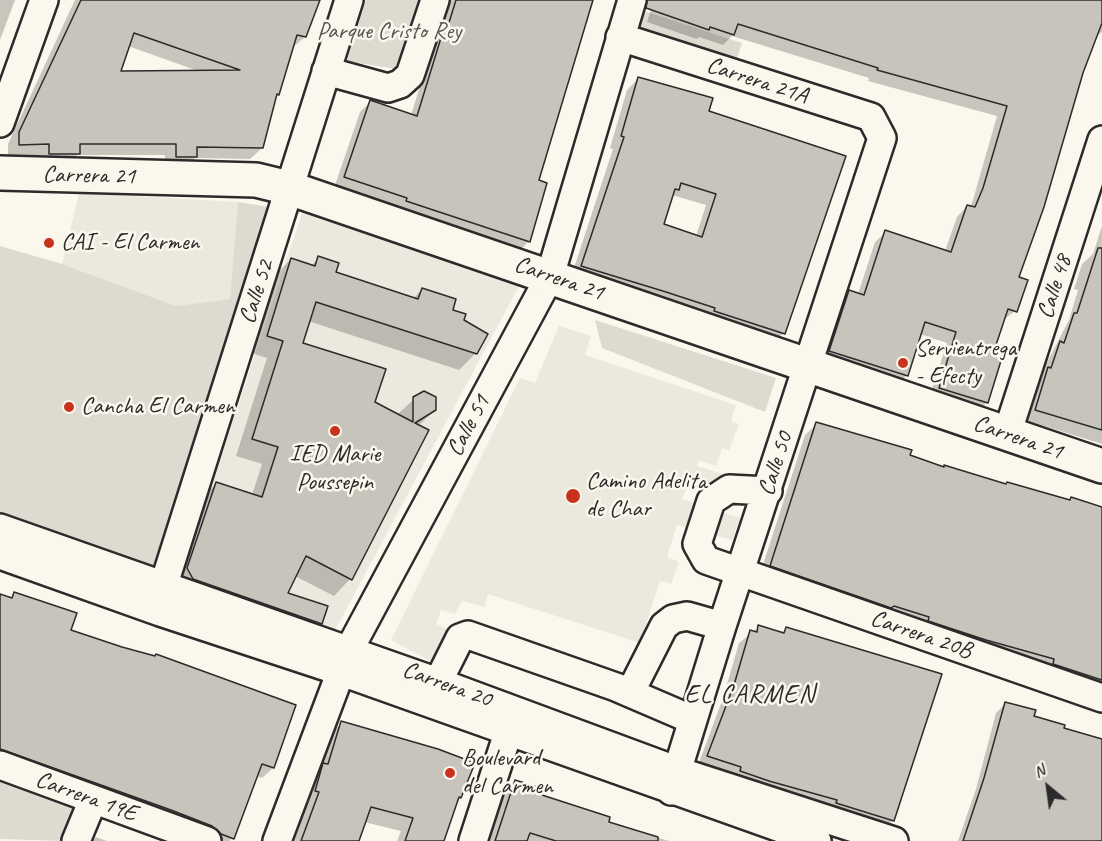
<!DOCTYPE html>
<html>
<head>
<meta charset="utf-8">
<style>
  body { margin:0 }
  #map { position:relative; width:1102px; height:841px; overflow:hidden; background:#fbf7ec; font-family:Caveat,sans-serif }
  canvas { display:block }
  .north { position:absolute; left:1018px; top:757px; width:60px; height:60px; -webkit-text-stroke:4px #fbf7ec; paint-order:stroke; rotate:331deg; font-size:16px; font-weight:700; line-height:24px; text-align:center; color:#2b2b2b }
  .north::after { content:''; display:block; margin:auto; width:21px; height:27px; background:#2b2b2b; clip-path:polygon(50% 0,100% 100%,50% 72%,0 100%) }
</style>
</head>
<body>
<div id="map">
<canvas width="1102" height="841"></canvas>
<div class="north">N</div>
</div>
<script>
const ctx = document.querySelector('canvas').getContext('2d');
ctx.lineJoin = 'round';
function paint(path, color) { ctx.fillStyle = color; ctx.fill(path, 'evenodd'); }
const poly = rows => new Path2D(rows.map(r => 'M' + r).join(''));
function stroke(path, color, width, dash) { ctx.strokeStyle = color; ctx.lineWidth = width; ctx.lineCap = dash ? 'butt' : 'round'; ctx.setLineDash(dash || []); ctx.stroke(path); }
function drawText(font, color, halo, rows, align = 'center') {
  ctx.font = font + ' Caveat,sans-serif'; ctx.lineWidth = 5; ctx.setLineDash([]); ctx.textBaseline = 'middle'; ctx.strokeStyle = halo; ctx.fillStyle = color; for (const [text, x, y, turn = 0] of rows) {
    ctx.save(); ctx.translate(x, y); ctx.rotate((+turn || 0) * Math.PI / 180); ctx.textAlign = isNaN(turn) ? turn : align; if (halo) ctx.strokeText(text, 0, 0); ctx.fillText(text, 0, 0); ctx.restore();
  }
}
paint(poly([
  [79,193,238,202,230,299,176,306,62,264],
  [302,213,519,286,333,634,181,577],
  [559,326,591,336,585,355,736,405,731,421,739,424,729,450,722,448,716,466,699,460,697,466,723,474,718,492,689,483,682,499,740,518,732,540,677,525,667,557,679,562,671,584,660,581,640,643,488,594,485,607,462,601,455,614,441,610,436,624,449,630,435,664,391,640,520,378,535,383]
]), '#ebe8de');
paint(poly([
  [366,0,428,0,408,71,347,61],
  [638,9,742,43,735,65,631,32],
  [238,202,269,207,156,567,0,522,0,246,62,264,176,306,230,299],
  [595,320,776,378,765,412,602,348],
  [0,777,78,804,65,841,0,839]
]), '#dddad0');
paint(poly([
  [0,0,15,0,0,40],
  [75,0,319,0,305,37,292,48,278,94,274,98,262,148,250,159,195,158,184,168,165,168,165,155,77,155,67,165,38,165,38,155,8,156,8,144],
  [128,46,201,72,119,73],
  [447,0,591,0,537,181,529,241,518,252,334,188,360,112,371,101,411,115],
  [654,0,1102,0,1102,32,1094,38,1017,277,1026,281,1015,311,1002,321,993,349,987,402,976,413,929,398,947,343,920,334,907,375,896,385,819,362,839,302,849,292,858,294,875,242,886,232,945,251,957,217,967,206,970,207,973,200,997,116,868,81,869,78,732,36,723,45,699,37,697,39,647,22],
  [639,78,707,112,783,333,772,345,571,277,613,149,610,148,627,90],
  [672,195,706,205,696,236,662,225],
  [1102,226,1102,444,1025,420,1038,380,1069,320,1078,290,1074,289,1082,264,1093,254],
  [319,258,334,273,413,299,422,289,462,321,476,353,459,370,308,321,301,344,373,403,397,415,414,399,435,410,418,426,427,431,350,579,334,596,295,576,285,594,321,623,304,640,171,585,200,500,217,483,252,495,262,464,236,456,267,358,251,353,274,276,291,259,311,266],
  [817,424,943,469,945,467,1068,501,1071,498,1102,509,1102,696,759,577,805,435],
  [0,594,10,599,15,594,273,768,262,778,256,776,230,841,206,841,0,762],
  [759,627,782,633,787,628,893,820,881,832,697,768,723,698,739,643],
  [1006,703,1062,729,1102,738,1102,841,958,841,976,789,996,713],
  [342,723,460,797,443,841,397,841,401,831,364,822,357,841,294,841,307,805,303,804,328,736],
  [515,781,540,796,607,823,669,841,488,841,506,791],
  [96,837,107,841,92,841]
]), '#0003');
const building = poly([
  [81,0,320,0,306,37,297,35,279,95,277,94,263,148,197,147,197,157,176,157,176,144,80,144,80,154,49,154,49,144,19,145,19,132,81,0],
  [134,33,240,70,121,71,134,33],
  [456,0,593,0,539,180,547,183,530,242,406,201,407,198,344,177,370,100,417,116,444,28,447,29,456,0],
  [647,0,1102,0,1102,23,1083,73,1044,207,1019,277,1028,280,1017,312,1008,309,995,348,1004,351,988,403,939,388,956,332,925,322,908,376,829,351,849,290,864,295,885,230,951,252,967,205,975,207,983,188,1007,106,877,70,878,68,738,24,734,35,710,27,709,30,646,8,647,0],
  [638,77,713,98,709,111,846,156,785,334,714,311,715,308,666,292,581,266,624,137,621,136,638,77],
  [681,183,716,194,702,237,664,224,675,189,679,190,681,183],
  [1098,248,1102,248,1102,430,1035,410,1048,367,1051,368,1060,341,1064,343,1074,313,1077,313,1098,248],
  [318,256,339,263,336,272,418,299,422,288,456,299,453,310,466,314,464,320,488,334,477,354,316,302,303,343,386,369,375,402,413,422,413,397,424,391,436,397,436,410,415,423,429,430,352,580,306,556,288,593,328,606,322,624,193,579,187,568,216,482,262,497,278,447,252,439,283,341,267,336,291,258,315,266,318,256],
  [816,422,912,450,910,455,944,467,944,465,1006,484,1007,482,1070,500,1071,497,1102,507,1102,680,1053,664,1054,659,986,640,928,621,929,617,894,606,891,608,770,566,816,422],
  [14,592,77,613,71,630,122,647,155,656,156,654,296,705,274,768,262,764,234,839,221,834,212,826,171,810,0,749,0,594,12,598,14,592],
  [758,625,784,633,786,627,942,674,894,821,836,803,837,800,769,781,740,771,741,767,707,756,734,685,750,630,757,632,758,625],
  [1005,702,1036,710,1034,716,1065,725,1064,728,1102,739,1102,841,963,841,984,778,1005,702],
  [341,721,438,749,475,763,461,798,459,797,444,841,405,841,413,818,371,807,359,841,301,841,319,792,315,791,323,763,328,764,341,721],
  [515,780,544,789,542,795,610,817,609,822,658,837,658,841,556,841,530,833,527,841,495,841,515,780]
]);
paint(building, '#c7c4bc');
stroke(building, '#2b2b2b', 1.5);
const minor = poly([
  [620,37,871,117,882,138,722,626,671,791],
  [326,71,388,88,400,84,410,75,435,0],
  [0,123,44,0],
  [1007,434,1102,140],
  [768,491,729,489,711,501,697,544,706,560,1102,698],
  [0,528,438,682,678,771,894,841],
  [0,555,160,612,339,671,817,841],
  [164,584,349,0],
  [438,682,460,638,468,635,616,687,693,720],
  [630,693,664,626,673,619,687,616,722,626],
  [0,765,207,841],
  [76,841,93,800],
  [277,841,349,650,550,276,632,0],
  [473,841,508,733]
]);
const major = poly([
  [0,173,256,180,289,188,1102,466]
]);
stroke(minor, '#2b2b2b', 32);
stroke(major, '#2b2b2b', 38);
stroke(minor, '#fbf7ec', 27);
stroke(major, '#fbf7ec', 33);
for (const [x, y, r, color] of [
  [49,243,6,"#c8321e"],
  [903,363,6,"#c8321e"],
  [69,407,6,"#c8321e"],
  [335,431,6,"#c8321e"],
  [573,496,8,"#c8321e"],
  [450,773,6,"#c8321e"]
]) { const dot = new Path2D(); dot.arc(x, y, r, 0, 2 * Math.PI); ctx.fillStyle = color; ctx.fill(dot); stroke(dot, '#fbf7ec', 2); }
drawText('24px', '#585754', '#fbf7ec', [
  ["Parque Cristo Rey",389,32]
]);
drawText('24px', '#2b2b2b', '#fbf7ec', [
  ["Carrera 21A",757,81,18],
  ["Carrera 21",89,176,1],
  ["Carrera 21",559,279,19],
  ["Calle 48",1055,287,-72],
  ["Calle 52",257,292,-72],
  ["Calle 51",469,426,-62],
  ["Carrera 21",1018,438,19],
  ["Calle 50",776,464,-72],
  ["Carrera 20B",921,635,19],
  ["Carrera 20",447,685,20],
  ["Carrera 19E",86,797,20]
]);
drawText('24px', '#2b2b2b', '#fbf7ec', [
  ["CAI - El Carmen",61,243],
  ["Servientrega",915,349],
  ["- Efecty",915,377],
  ["Cancha El Carmen",81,407],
  ["IED Marie",335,455,"center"],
  ["Poussepin",335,483,"center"],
  ["Camino Adelita",586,482],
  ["de Char",586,510],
  ["Boulevard",462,759],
  ["del Carmen",462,787]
], 'left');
ctx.letterSpacing = '1.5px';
drawText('26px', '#2b2b2b', '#fbf7ec', [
  ["EL CARMEN",750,695]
]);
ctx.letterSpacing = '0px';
</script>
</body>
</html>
